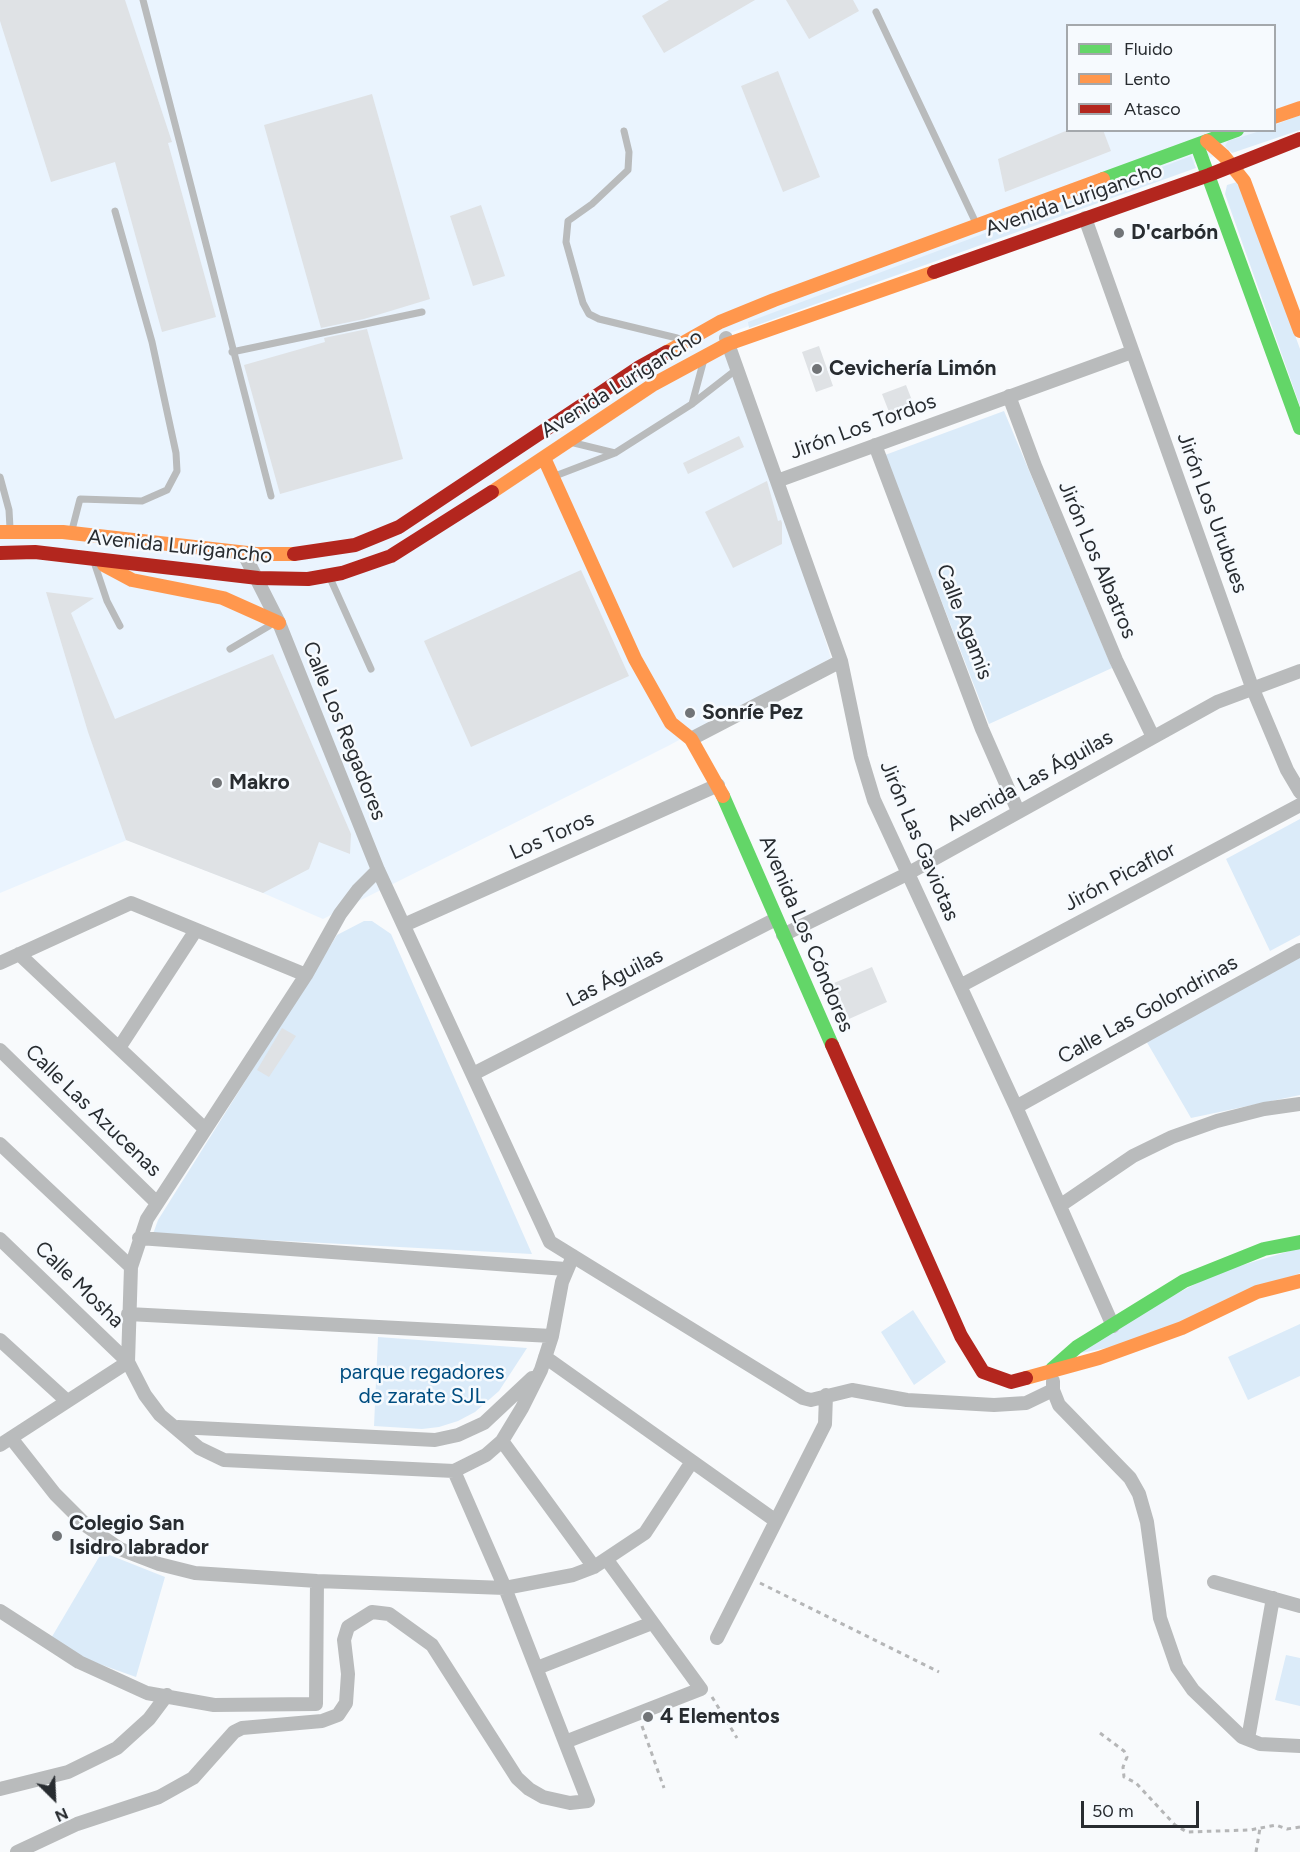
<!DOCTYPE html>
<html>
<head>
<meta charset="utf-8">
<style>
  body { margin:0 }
  #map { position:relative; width:1300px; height:1852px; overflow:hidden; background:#f8fafc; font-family:Figtree,sans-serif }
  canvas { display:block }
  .legend { position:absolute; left:1066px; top:24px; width:210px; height:108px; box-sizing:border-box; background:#f6fafe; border:2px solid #a4a8ac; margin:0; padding:8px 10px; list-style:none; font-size:18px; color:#282c30 }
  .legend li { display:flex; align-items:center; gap:12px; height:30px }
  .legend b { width:30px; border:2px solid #a4a8ac }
  .north { position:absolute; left:24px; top:1768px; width:60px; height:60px; -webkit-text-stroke:4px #f6fafe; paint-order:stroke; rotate:156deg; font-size:16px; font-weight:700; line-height:24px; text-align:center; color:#282c30 }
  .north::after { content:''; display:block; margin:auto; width:21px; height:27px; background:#282c30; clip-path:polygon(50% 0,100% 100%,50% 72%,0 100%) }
  .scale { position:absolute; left:1081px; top:1801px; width:118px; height:27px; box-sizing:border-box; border:3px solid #282c30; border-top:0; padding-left:8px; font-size:18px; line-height:21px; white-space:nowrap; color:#282c30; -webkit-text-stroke:4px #f6fafe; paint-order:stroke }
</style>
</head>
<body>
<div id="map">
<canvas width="1300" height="1852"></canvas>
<ul class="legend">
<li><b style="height:8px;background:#63d668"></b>Fluido</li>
<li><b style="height:8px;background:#ff974d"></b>Lento</li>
<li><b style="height:8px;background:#b3261e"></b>Atasco</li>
</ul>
<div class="north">N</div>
<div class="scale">50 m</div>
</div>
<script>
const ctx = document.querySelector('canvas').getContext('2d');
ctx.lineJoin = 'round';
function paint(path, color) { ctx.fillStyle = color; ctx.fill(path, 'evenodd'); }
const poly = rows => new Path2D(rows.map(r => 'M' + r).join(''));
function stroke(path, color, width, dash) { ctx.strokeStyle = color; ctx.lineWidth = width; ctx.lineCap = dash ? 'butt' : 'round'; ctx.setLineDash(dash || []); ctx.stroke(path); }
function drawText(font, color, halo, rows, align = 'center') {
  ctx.font = font + ' Figtree,sans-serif'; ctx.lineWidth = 5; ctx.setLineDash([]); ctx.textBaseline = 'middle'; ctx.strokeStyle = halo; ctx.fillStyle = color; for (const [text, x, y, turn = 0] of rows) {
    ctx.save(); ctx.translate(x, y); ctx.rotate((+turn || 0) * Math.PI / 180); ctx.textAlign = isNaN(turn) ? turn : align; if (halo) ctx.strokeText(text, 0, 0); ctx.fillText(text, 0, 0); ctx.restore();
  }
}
paint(poly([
  [0,0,1300,0,1300,125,727,334,831,658,668,746,323,919,263,893,127,840,0,893],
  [1068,26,1274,26,1274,130,1068,130]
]), '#eaf4fe');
paint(poly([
  [1300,115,1300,130,1232,153,1225,146,1228,141,1260,131,1274,130,1275,125],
  [1191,156,1196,168,749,328,748,322],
  [1237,182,1242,189,1300,349,1300,406,1225,194,1227,185],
  [1004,411,1112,668,989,724,885,455],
  [1300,819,1300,935,1270,951,1226,859],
  [364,921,372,921,391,934,532,1254,153,1234,158,1220,337,935],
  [1300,954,1300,1095,1191,1118,1145,1039],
  [1300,1248,1300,1273,1137,1342,1076,1354,1166,1299,1219,1272],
  [913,1310,946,1362,914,1385,881,1332],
  [1300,1324,1300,1376,1248,1400,1228,1357],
  [378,1337,527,1348,499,1391,475,1412,458,1421,439,1427,422,1429,374,1426],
  [102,1552,165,1577,136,1677,88,1660,50,1640],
  [1286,1655,1300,1658,1300,1706,1275,1700]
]), '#dbebf9');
paint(poly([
  [0,0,125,0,172,142,168,143,216,317,162,332,115,162,51,182,0,21],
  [669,0,755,0,664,53,642,16],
  [786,0,853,0,859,11,809,39],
  [778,71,820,177,783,192,741,86],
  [372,94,430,299,364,319,321,328,264,125],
  [1068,130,1103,130,1111,151,1005,192,998,159],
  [481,205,505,276,473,286,450,216],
  [367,329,403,459,280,494,244,365,325,342,324,338],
  [819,346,833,386,816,392,802,352],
  [906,385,915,408,891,417,882,394],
  [739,436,744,447,688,474,683,463],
  [767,481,778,521,781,520,782,523,782,544,733,568,705,512],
  [581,570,629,676,471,747,424,641],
  [46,592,94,598,71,613,115,719,273,654,351,834,350,854,319,842,309,869,263,893,126,840,88,732],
  [872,967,887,1002,849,1019,834,983],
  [282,1028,296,1036,269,1077,257,1070]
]), '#dfe2e5');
stroke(poly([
  [760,1583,939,1672],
  [712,1697,737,1738],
  [642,1726,664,1788],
  [1100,1733,1124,1751,1127,1757,1123,1767,1124,1777,1136,1783,1175,1825,1187,1832,1250,1830,1276,1825,1287,1829,1300,1827],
  [1256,1852,1260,1828]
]), '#b5b6b7', 3, [4.5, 4.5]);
stroke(poly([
  [143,0,271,496],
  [876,12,975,221],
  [624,131,629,152,628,170,592,204,568,221,566,242,583,303,589,314,599,319,677,338],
  [232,352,422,312],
  [692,404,703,363],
  [574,443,615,453],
  [555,476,615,453,692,404,737,369],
  [0,477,9,510,10,528],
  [72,530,80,499,142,501,167,490,177,471,176,453,152,342,115,211],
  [95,565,107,601,120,626],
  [330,578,371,669],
  [230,649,269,626]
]), '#b9bbbc', 7);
stroke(poly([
  [1085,218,1252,687,1287,770,1300,792],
  [726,338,841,661,861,757,874,800,1016,1107,1113,1326],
  [1009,396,1035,466,1116,660,1153,737],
  [875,445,982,729,1018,811],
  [777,481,1132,352],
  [244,554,279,623,378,870,550,1242,803,1398,811,1400,852,1390,907,1400,994,1405,1026,1403,1053,1390],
  [691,739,841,661],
  [378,870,358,890,340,914,306,975,147,1219,131,1267,128,1362,145,1395,160,1415,199,1448,224,1460,454,1471,486,1455,502,1441,522,1408,541,1370,552,1336,562,1282,573,1256],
  [404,925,718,785],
  [783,935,907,874,1217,702,1300,671],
  [19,954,205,1129],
  [0,963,131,903,306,975],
  [960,986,1300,805],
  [119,1048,196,930],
  [0,1050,156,1202],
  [473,1074,776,919],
  [1016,1107,1300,950],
  [0,1144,131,1267],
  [1061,1205,1133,1156,1172,1137,1217,1121,1264,1109,1300,1104],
  [139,1238,566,1269],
  [0,1239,128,1362],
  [128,1314,552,1336],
  [0,1340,67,1401],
  [545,1357,776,1521],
  [1053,1381,1053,1390,1059,1405,1130,1478,1139,1494,1147,1522,1160,1618,1177,1667,1193,1690,1242,1737,1260,1744,1300,1746],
  [178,1427,435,1440,458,1435,484,1423,532,1378],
  [11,1438,55,1494,88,1527,120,1549,159,1564,195,1573,317,1581,505,1588,573,1575,594,1567,645,1533,691,1463],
  [502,1441,594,1567],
  [0,1445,128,1362],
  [1214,1582,1300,1606],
  [0,1611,79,1662,147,1693,214,1705,316,1704,317,1581],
  [717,1638,825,1424,826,1395],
  [537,1668,652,1623],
  [1248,1739,1273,1598],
  [565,1742,701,1689,607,1560],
  [0,1789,68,1772,117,1748,149,1719,167,1695],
  [17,1852,77,1824,159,1797,193,1778,234,1732,242,1728,322,1721,338,1715,346,1703,348,1674,344,1640,348,1627,372,1612,389,1614,432,1645,517,1778,529,1789,543,1797,570,1803,588,1801,505,1588,454,1471]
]), '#b9bbbc', 14);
stroke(poly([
  [1197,145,1300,428],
  [1103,179,1237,130],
  [723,796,832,1045],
  [1052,1369,1077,1347,1184,1281,1264,1249,1300,1242]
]), '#63d668', 14);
stroke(poly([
  [1274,117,1300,108],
  [1207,141,1224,156,1244,181,1300,331],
  [667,352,720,322,774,300,1103,179],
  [544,458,635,659,671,723,691,739,723,796],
  [492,492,654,384,728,344,934,272],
  [0,532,63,532,256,554,294,554],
  [104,565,132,580,223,598,279,623],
  [1026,1378,1099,1358,1182,1328,1257,1292,1300,1281]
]), '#ff974d', 14);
stroke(poly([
  [934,272,1209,175,1300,139],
  [0,553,35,552,258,578,308,579,342,573,391,556,492,492],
  [294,554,355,545,399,527,638,368,667,352],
  [832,1045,961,1336,983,1372,1011,1382,1026,1378]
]), '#b3261e', 14);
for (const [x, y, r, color] of [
  [1119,233,6,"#717477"],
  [817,369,6,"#717477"],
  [690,713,6,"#717477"],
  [217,783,6,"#717477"],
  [57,1536,6,"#717477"],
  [648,1717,6,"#717477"]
]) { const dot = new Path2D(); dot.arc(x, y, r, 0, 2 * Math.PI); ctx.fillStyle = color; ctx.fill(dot); stroke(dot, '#f6fafe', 2); }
drawText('21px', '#282c30', '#f6fafe', [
  ["Avenida Lurigancho",1074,200,-19],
  ["Avenida Lurigancho",622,384,-32],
  ["Jirón Los Tordos",863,427,-20],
  ["Jirón Los Urubues",1212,513,70],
  ["Avenida Lurigancho",180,547,6],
  ["Jirón Los Albatros",1097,560,67],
  ["Calle Agamis",964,622,69],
  ["Calle Los Regadores",344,731,68],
  ["Avenida Las Águilas",1030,781,-29],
  ["Los Toros",552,836,-24],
  ["Jirón Las Gaviotas",919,841,67],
  ["Jirón Picaflor",1120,877,-28],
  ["Avenida Los Cóndores",806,934,67],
  ["Las Águilas",615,978,-27],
  ["Calle Las Golondrinas",1148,1010,-29],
  ["Calle Las Azucenas",93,1111,44],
  ["Calle Mosha",79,1285,44]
]);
drawText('bold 21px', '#282c30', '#f6fafe', [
  ["D'carbón",1131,233],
  ["Cevichería Limón",829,369],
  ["Sonríe Pez",702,713],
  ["Makro",229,783],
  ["Colegio San",69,1524],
  ["Isidro labrador",69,1548],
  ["4 Elementos",660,1717]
], 'left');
drawText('21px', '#004d80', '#f6fafe', [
  ["parque regadores",422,1373],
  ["de zarate SJL",422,1397]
]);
</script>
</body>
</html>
